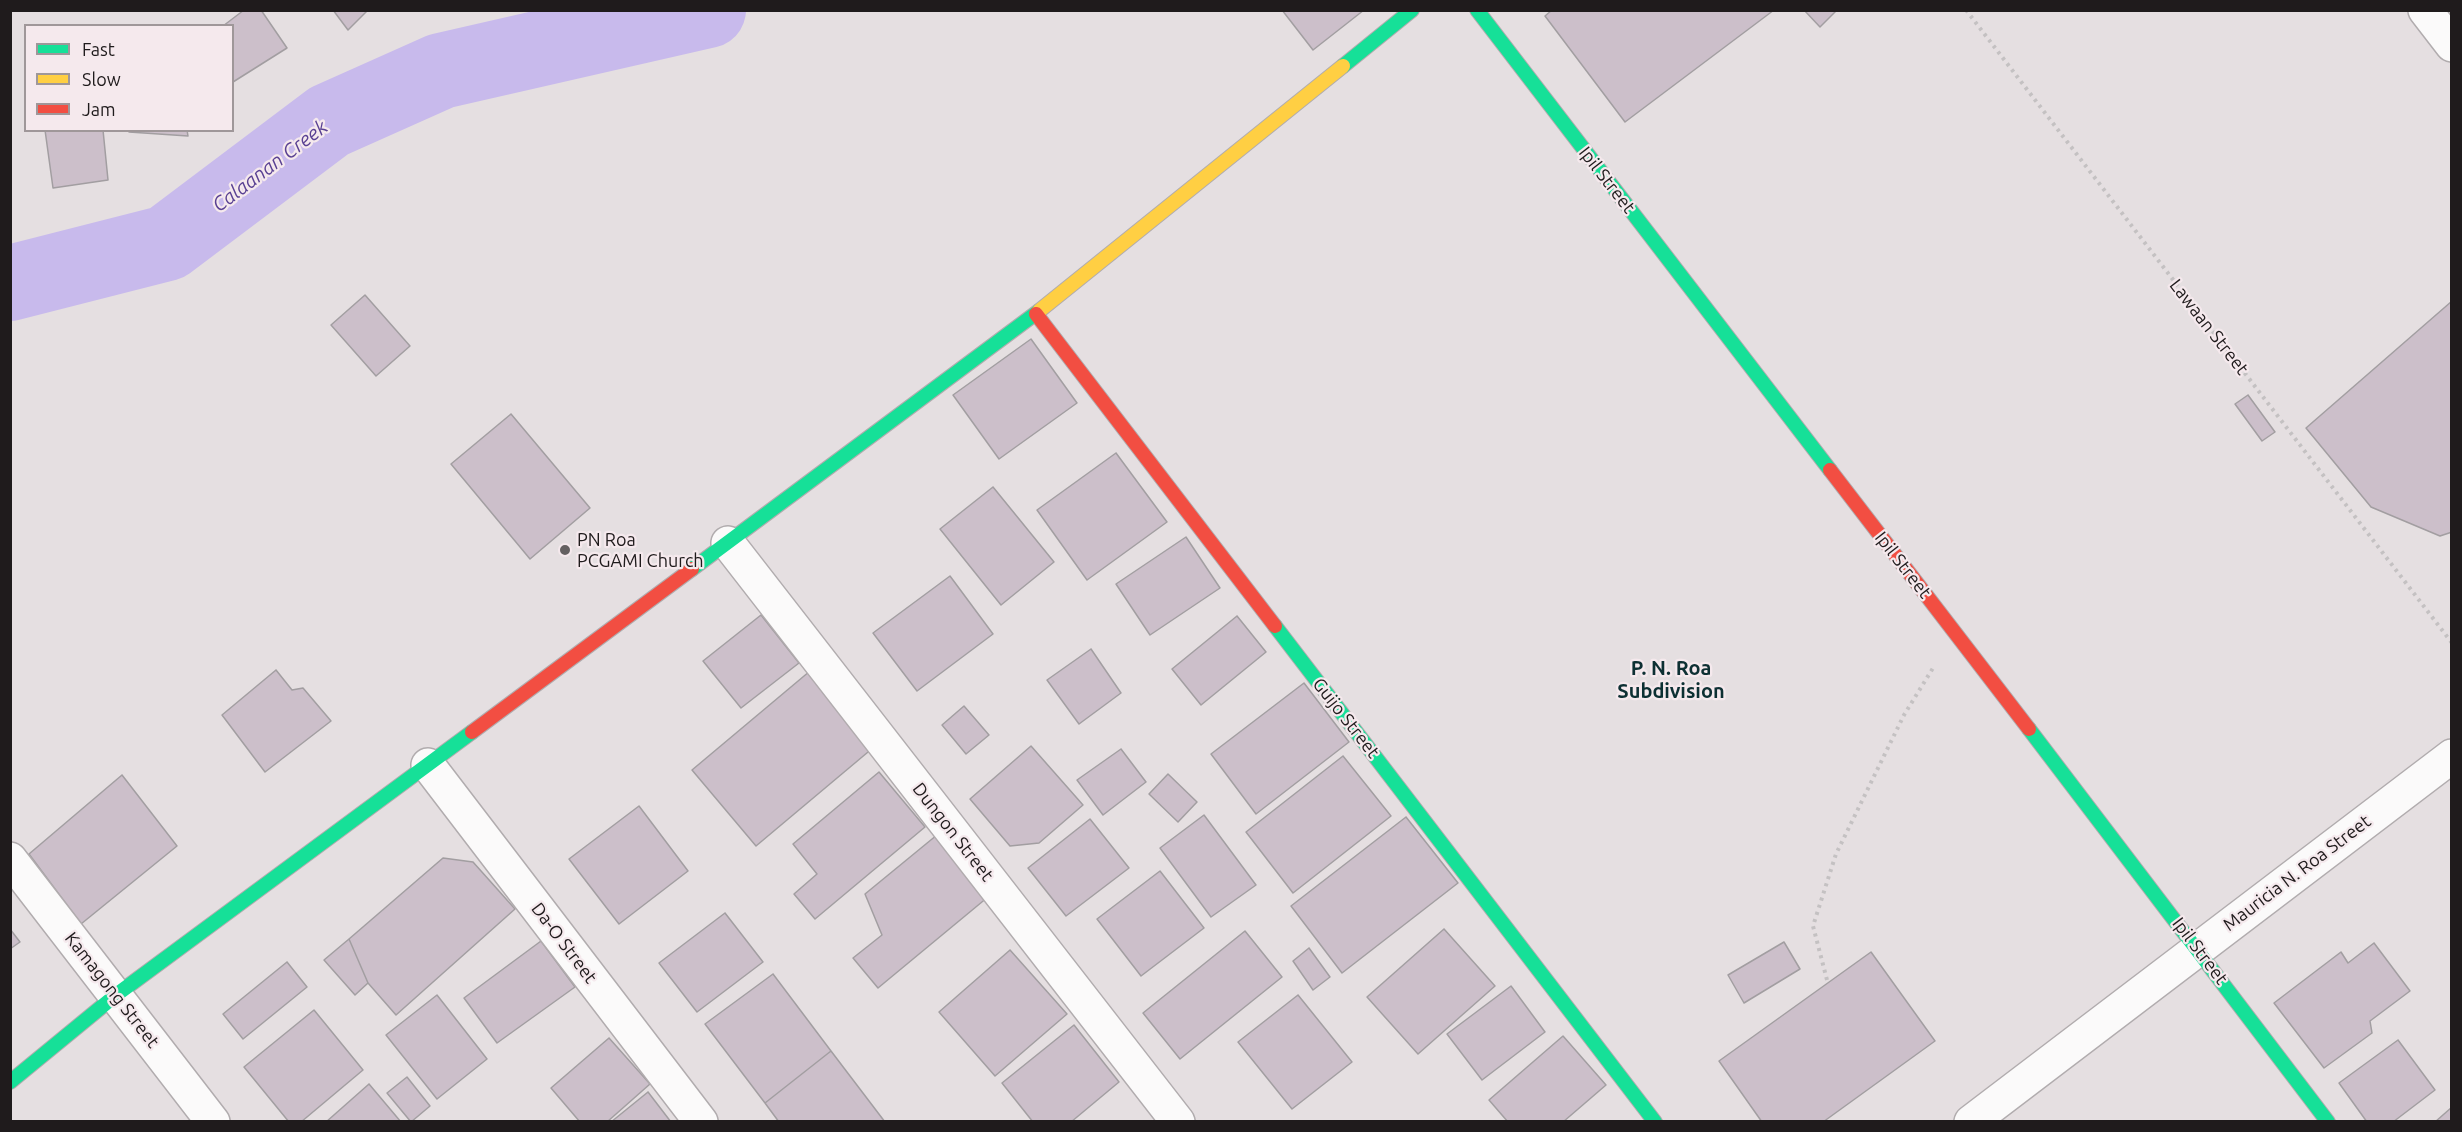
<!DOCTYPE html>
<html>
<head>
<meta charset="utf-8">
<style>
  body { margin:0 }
  #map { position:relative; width:2462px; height:1132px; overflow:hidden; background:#e5dfe1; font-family:Ubuntu,sans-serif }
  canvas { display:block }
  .frame { position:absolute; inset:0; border:12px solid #1f1b1c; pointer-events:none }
  .legend { position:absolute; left:24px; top:24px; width:210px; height:108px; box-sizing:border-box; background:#f5e9ed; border:2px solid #9f9799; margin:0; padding:8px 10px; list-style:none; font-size:18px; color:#1f1b1c }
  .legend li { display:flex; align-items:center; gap:12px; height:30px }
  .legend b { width:30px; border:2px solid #9f9799 }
</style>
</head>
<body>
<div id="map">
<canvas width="2462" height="1132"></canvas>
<div class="frame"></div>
<ul class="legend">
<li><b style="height:8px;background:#16e098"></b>Fast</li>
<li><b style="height:8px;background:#ffcf43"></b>Slow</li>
<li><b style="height:8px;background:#f24e42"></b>Jam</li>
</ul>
</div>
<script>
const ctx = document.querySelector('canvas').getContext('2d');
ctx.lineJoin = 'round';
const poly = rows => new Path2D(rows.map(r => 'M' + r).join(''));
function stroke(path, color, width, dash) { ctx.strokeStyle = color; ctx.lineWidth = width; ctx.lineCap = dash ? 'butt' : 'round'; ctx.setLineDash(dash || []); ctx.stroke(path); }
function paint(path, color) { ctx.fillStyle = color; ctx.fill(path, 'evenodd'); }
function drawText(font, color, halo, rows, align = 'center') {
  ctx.font = font + ' Ubuntu,sans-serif'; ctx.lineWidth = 4.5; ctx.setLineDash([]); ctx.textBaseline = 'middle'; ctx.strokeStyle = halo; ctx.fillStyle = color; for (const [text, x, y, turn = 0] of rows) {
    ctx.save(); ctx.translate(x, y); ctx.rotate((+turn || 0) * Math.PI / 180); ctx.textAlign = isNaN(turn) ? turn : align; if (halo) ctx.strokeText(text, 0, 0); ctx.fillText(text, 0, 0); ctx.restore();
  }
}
stroke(poly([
  [10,283,167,243,329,121,441,71,708,10]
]), '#c8baec', 76);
const building = poly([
  [244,10,261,10,287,48,233,82,232,26,223,26,244,10],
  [333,10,368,10,348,30,333,10],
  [1282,10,1364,10,1313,50,1282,10],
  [1552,10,1774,10,1625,122,1545,16,1552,10],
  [1804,10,1837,10,1820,27,1804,10],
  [45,130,103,130,108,180,53,188,45,130],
  [129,130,187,130,188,136,129,132,129,130],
  [365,295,410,346,376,376,331,325,365,295],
  [2452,301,2452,532,2440,536,2371,507,2306,428,2452,301],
  [1031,339,1077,403,999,459,953,395,1031,339],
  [2248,395,2275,432,2262,441,2235,404,2248,395],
  [511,414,590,508,530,559,451,464,511,414],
  [1116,453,1167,522,1087,580,1037,510,1116,453],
  [993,487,1054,562,1001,605,940,529,993,487],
  [1186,537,1220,588,1150,635,1116,584,1186,537],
  [950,576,993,634,917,691,873,633,950,576],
  [761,615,799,663,741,708,703,661,761,615],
  [1237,616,1266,652,1201,705,1172,669,1237,616],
  [1091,649,1121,693,1079,724,1047,680,1091,649],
  [276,670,292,690,303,688,331,721,265,772,222,715,276,670],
  [810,671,874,747,756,846,692,770,810,671],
  [1304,683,1349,742,1256,814,1211,754,1304,683],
  [964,706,989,735,966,754,942,725,964,706],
  [1031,746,1083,805,1039,843,1010,846,970,799,1031,746],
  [1121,749,1146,782,1103,815,1077,780,1121,749],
  [1343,756,1391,816,1293,893,1246,832,1343,756],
  [879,772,925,827,815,919,794,894,817,874,793,844,879,772],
  [1168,774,1197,802,1178,822,1149,794,1168,774],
  [122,775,177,846,81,924,29,854,122,775],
  [639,806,688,871,619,924,569,859,639,806],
  [1204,815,1256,885,1211,917,1160,848,1204,815],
  [1406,817,1458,883,1342,973,1291,906,1406,817],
  [1090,819,1129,868,1066,916,1028,868,1090,819],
  [943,830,994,892,878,988,853,958,882,935,865,894,943,830],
  [443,858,473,862,515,909,396,1015,368,983,349,939,443,858],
  [1160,871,1204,928,1141,976,1097,919,1160,871],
  [725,913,763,962,697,1012,659,963,725,913],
  [10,929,20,942,10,949,10,929],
  [1444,929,1495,986,1418,1054,1367,997,1444,929],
  [1245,931,1282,977,1180,1059,1143,1013,1245,931],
  [349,939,368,983,355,995,324,960,349,939],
  [541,941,575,987,497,1043,464,998,541,941],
  [1784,942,1800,969,1744,1003,1728,975,1784,942],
  [2374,943,2410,991,2370,1021,2372,1033,2324,1068,2274,1003,2341,952,2348,963,2374,943],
  [1309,948,1330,977,1313,990,1293,961,1309,948],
  [1010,950,1067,1014,995,1076,939,1012,1010,950],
  [1871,952,1935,1041,1823,1122,1762,1122,1719,1061,1871,952],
  [287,962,307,987,243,1039,223,1014,287,962],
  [773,974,831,1051,765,1103,705,1024,773,974],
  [1511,986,1545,1032,1482,1080,1447,1034,1511,986],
  [437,995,487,1059,437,1099,386,1035,437,995],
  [1298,995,1352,1062,1292,1109,1238,1042,1298,995],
  [314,1010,363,1070,301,1122,289,1122,244,1067,314,1010],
  [1074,1025,1119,1082,1071,1122,1033,1122,1002,1083,1074,1025],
  [1563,1036,1606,1085,1563,1122,1508,1122,1489,1100,1563,1036],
  [609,1038,650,1084,607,1122,580,1122,551,1088,609,1038],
  [2398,1040,2435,1090,2393,1122,2367,1122,2339,1083,2398,1040],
  [831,1051,885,1122,779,1122,765,1103,831,1051],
  [407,1077,430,1106,411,1122,387,1093,407,1077],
  [369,1084,401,1122,326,1122,369,1084],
  [648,1092,671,1122,611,1122,648,1092],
  [2452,1107,2452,1122,2435,1122,2452,1107]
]);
paint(building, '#ccbfca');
stroke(building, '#a29ea1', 1.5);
const street = poly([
  [2425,10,2452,45],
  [728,543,1178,1122],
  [428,765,701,1122],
  [10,859,213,1122],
  [1971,1122,2452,756]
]);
const fast = poly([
  [1477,10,1830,470],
  [1343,66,1412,10],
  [692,569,1039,311],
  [1275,626,1655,1122],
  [2029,729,2328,1122],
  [10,1082,116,995,472,732]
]);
const slow = poly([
  [1039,311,1343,66]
]);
const jam = poly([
  [1036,314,1275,626],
  [1830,470,2029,729],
  [472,732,692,569]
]);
stroke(street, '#b1acae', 36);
stroke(fast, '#b1acae', 16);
stroke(slow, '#b1acae', 16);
stroke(jam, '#b1acae', 16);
stroke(poly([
  [1966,10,2452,643],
  [1827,980,1813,926,1836,854,1904,715,1933,668]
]), '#c4c1c2', 4, [3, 4.5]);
stroke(street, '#fbfafa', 33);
stroke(fast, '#16e098', 14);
stroke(slow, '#ffcf43', 14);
stroke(jam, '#f24e42', 14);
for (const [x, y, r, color] of [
  [565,550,6,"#646061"]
]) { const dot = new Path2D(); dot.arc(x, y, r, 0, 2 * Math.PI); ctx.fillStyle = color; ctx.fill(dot); stroke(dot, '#f5e9ed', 2); }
drawText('18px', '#1f1b1c', '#f5e9ed', [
  ["Ipil Street",1607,180,52],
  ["Lawaan Street",2209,327,52],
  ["Ipil Street",1903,565,52],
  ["Guijo Street",1346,718,52],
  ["Dungon Street",953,832,52],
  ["Mauricia N. Roa Street",2297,873,-37],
  ["Da-O Street",564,943,53],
  ["Ipil Street",2200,951,53],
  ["Kamagong Street",112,990,52]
]);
drawText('18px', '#1f1b1c', '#f5e9ed', [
  ["PN Roa",577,540],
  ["PCGAMI Church",577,561]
], 'left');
drawText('italic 20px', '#5a4193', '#f5e9ed', [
  ["Calaanan Creek",270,166,-37]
]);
drawText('bold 20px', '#0d3033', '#f5e9ed', [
  ["P. N. Roa",1671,668],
  ["Subdivision",1671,691]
]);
</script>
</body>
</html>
